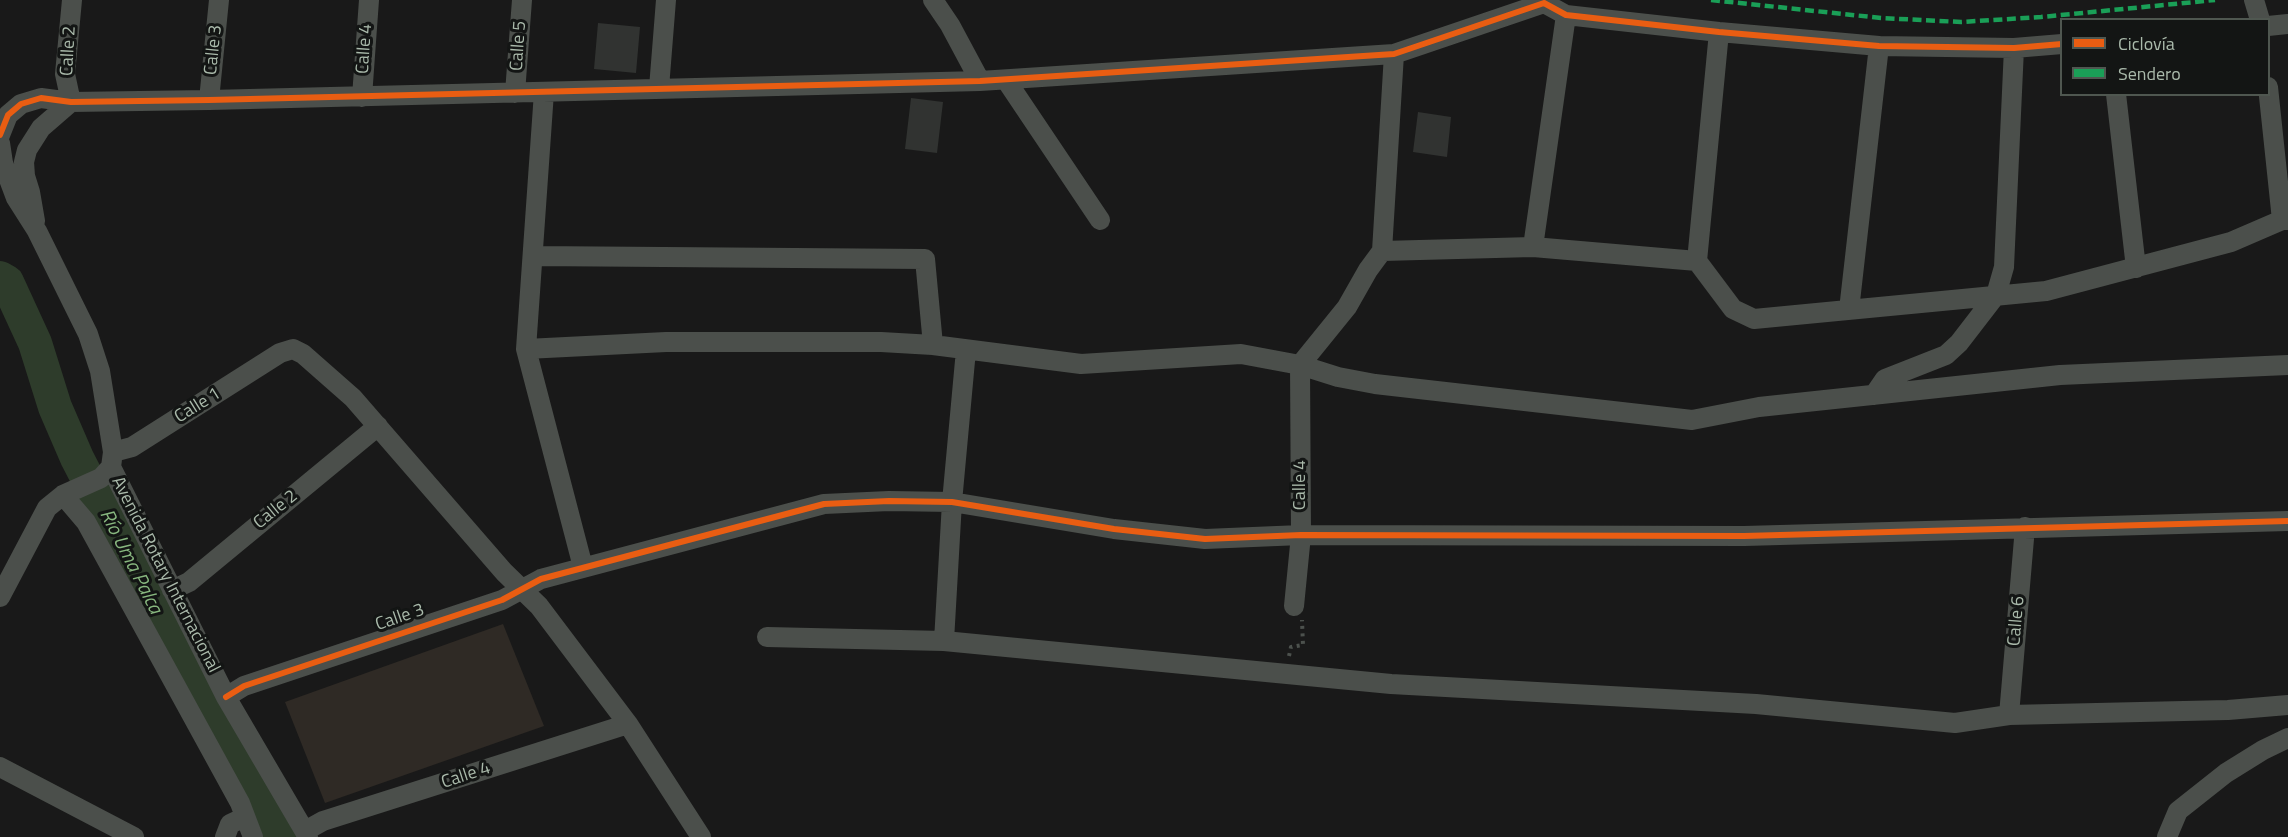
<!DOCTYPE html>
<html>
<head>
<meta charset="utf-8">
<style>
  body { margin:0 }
  #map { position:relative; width:2288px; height:837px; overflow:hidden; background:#191919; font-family:"Titillium Web",sans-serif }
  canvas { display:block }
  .legend { position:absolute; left:2060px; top:18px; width:210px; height:78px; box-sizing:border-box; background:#131514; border:2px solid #4f5750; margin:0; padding:8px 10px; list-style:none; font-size:18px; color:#aabaab }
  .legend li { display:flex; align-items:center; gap:12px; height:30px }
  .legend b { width:30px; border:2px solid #4f5750 }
</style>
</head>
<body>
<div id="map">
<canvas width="2288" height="837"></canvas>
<ul class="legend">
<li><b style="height:8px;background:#e95d12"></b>Ciclovía</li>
<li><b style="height:8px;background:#1a9f57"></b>Sendero</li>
</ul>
</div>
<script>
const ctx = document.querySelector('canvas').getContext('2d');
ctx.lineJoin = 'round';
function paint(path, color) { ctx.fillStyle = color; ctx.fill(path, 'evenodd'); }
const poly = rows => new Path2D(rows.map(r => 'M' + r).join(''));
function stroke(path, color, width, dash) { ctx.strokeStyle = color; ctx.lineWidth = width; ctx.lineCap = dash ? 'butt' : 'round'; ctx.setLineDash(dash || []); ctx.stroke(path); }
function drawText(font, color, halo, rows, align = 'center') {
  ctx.font = font + ' "Titillium Web",sans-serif'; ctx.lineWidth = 6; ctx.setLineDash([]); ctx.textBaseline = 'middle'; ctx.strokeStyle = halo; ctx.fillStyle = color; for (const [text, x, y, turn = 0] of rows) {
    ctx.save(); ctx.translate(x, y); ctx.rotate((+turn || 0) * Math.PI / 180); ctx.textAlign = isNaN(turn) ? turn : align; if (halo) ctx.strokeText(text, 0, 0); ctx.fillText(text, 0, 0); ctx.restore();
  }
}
paint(poly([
  [503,624,544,726,325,803,285,702]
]), '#2f2a25');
stroke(poly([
  [0,278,7,282,35,343,55,407,77,458,201,698,281,837]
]), '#2e3c2b', 34);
paint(poly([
  [598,23,640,27,636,73,594,69],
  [911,98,943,102,937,153,905,149],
  [1418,112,1451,117,1447,157,1413,152]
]), '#313331');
stroke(poly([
  [1289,656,1291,647,1303,645,1302,620]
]), '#4c514d', 4, [3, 4.5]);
stroke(poly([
  [933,0,950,25,980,81],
  [2254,0,2260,20],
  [2268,26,2288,24],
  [1006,80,1100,220],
  [2268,87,2282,220],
  [659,88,666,0],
  [544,92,526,349,583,567],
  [515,93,522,0],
  [2116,94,2136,268],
  [362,97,369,0],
  [209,100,219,0],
  [71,102,65,74,72,0],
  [0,135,8,115,21,104,41,98,71,102,209,100,980,81,1394,54,1544,3,1566,15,1719,32,1879,46,2014,48,2062,44],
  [0,143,3,163,16,198,37,231,88,334,100,371,113,452,111,467,226,697,308,837],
  [35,221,30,192,25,176,24,162,27,150,41,128,71,102],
  [1533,247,1566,15],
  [1382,251,1533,247,1697,261,1733,309,1754,319,2046,291,2231,242,2282,220,2288,220],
  [533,256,925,259,933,345],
  [1697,261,1719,32],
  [1849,310,1879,46],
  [526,349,666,342,881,342,933,345,1081,364,1241,354,1300,365,1338,377,1375,384,1692,420,1759,407,2060,375,2288,365],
  [1874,395,1885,379,1946,355,1959,343,1996,295,2004,267,2014,48],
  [113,452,132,447,280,353,293,349,303,354,353,398,504,572,539,606,628,724,701,837],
  [63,495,86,522,240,803,253,837],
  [172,590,189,582,378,426],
  [0,597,47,508,63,495,101,478,111,467],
  [1294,606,1301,535,1300,365,1347,307,1368,270,1382,251,1394,54],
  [767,637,944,641,1391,684,1756,704,1955,723,2009,715,2228,710,2288,705],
  [944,641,952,502,966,350],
  [226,697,244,686,502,600,541,579,824,504,889,501,952,502,1114,529,1205,539,1301,535,1744,536,2288,521],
  [2009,715,2025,527],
  [0,767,134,837],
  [305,831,323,821,628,724],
  [225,837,230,824,245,817],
  [2167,837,2178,811,2226,773,2263,750,2288,738]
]), '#4b4f4b', 20);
stroke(poly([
  [1711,0,1881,18,1961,22,2041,17,2215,0]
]), '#1a9f57', 4.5, [9, 4.5]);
stroke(poly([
  [0,135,8,115,21,104,41,98,71,102,209,100,980,81,1394,54,1544,3,1566,15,1719,32,1879,46,2014,48,2062,44],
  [226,697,244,686,502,600,541,579,824,504,889,501,952,502,1114,529,1205,539,1301,535,1744,536,2288,521]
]), '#e95d12', 6);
drawText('18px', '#aabaab', '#131514', [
  ["Calle 5",519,46,-86],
  ["Calle 4",365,49,-86],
  ["Calle 3",214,50,-84],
  ["Calle 2",69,51,-87],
  ["Calle 1",198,406,-32],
  ["Calle 4",1301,485,-90],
  ["Calle 2",276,510,-39],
  ["Avenida Rotary Internacional",165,575,63],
  ["Calle 3",400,618,-19],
  ["Calle 6",2017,621,-85],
  ["Calle 4",466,776,-18]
]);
drawText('italic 20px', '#88b77f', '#131514', [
  ["Río Uma Palca",130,562,63]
]);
</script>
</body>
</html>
